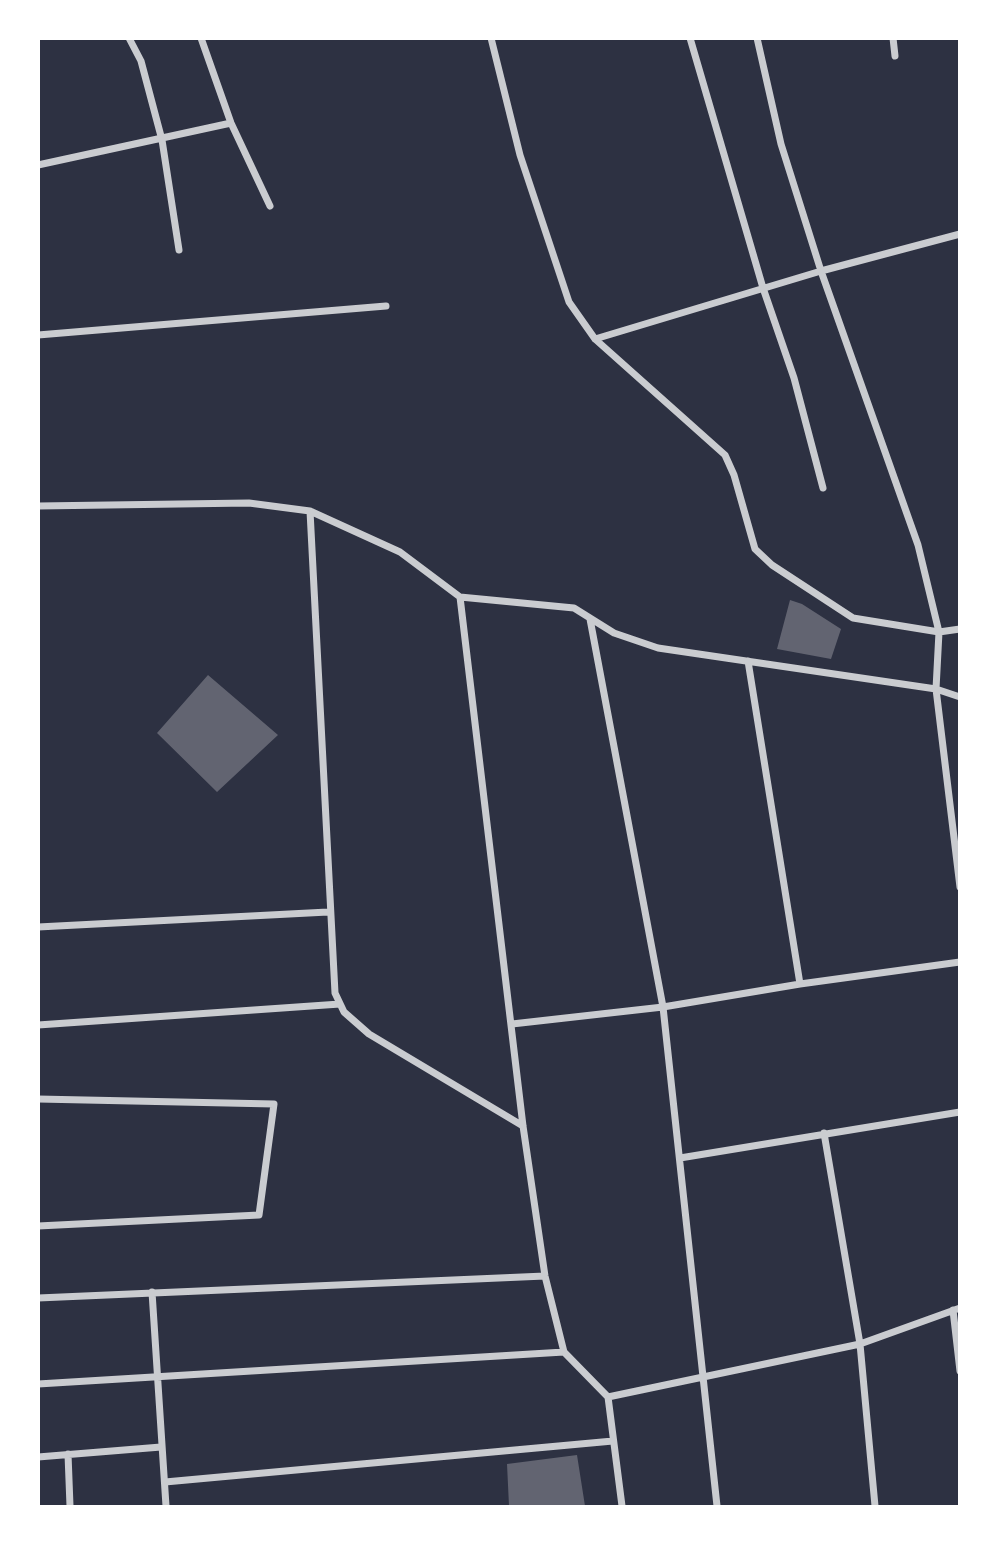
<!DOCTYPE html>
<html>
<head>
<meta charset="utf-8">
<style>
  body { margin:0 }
  #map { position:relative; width:998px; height:1545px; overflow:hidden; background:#2d3142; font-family:"Source Sans 3",sans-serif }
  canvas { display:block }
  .frame { position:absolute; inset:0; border:40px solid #fff; pointer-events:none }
</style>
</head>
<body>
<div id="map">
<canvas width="998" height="1545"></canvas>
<div class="frame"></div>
</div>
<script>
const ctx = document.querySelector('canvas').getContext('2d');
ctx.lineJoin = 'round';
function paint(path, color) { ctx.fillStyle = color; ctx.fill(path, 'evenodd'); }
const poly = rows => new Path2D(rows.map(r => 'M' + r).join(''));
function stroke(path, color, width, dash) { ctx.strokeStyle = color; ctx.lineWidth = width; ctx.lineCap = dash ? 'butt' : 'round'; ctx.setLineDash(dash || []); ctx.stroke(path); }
paint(poly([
  [790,600,802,604,841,629,831,659,777,649],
  [208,675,278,735,217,792,157,733],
  [577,1455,585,1506,509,1506,507,1464]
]), '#626471');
stroke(poly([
  [129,38,141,61,162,140,179,250],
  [201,38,231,123,270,206],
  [491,38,520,155,569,302,595,339,725,455,734,475,755,549,772,565,853,618,939,632,960,629],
  [690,38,763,288,794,378,823,488],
  [757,38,781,144,821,271,918,545,939,632,936,689,960,887],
  [893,38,895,56],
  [38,165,231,123],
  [38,335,386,306],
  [595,339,821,271,960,234],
  [38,506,249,503,310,511,400,552,460,597,574,608,614,633,658,648,936,689,960,697],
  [310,511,335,993,344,1012,369,1034,523,1126],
  [460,597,523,1126,545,1276,564,1352,608,1397,622,1506],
  [590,619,663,1007,717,1506],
  [748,661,800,984],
  [38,927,328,912],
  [512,1024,663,1007,800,984,960,962],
  [38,1025,340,1004],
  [38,1099,274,1104,259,1215,38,1226],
  [824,1133,860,1344,875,1506],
  [680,1158,960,1112],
  [152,1292,166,1506],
  [38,1298,545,1276],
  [953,1310,960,1371],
  [38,1384,564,1352],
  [608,1397,860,1344,960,1308],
  [68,1454,70,1506],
  [38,1457,161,1447],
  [165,1482,613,1441]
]), '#caccd0', 7);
</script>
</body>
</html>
